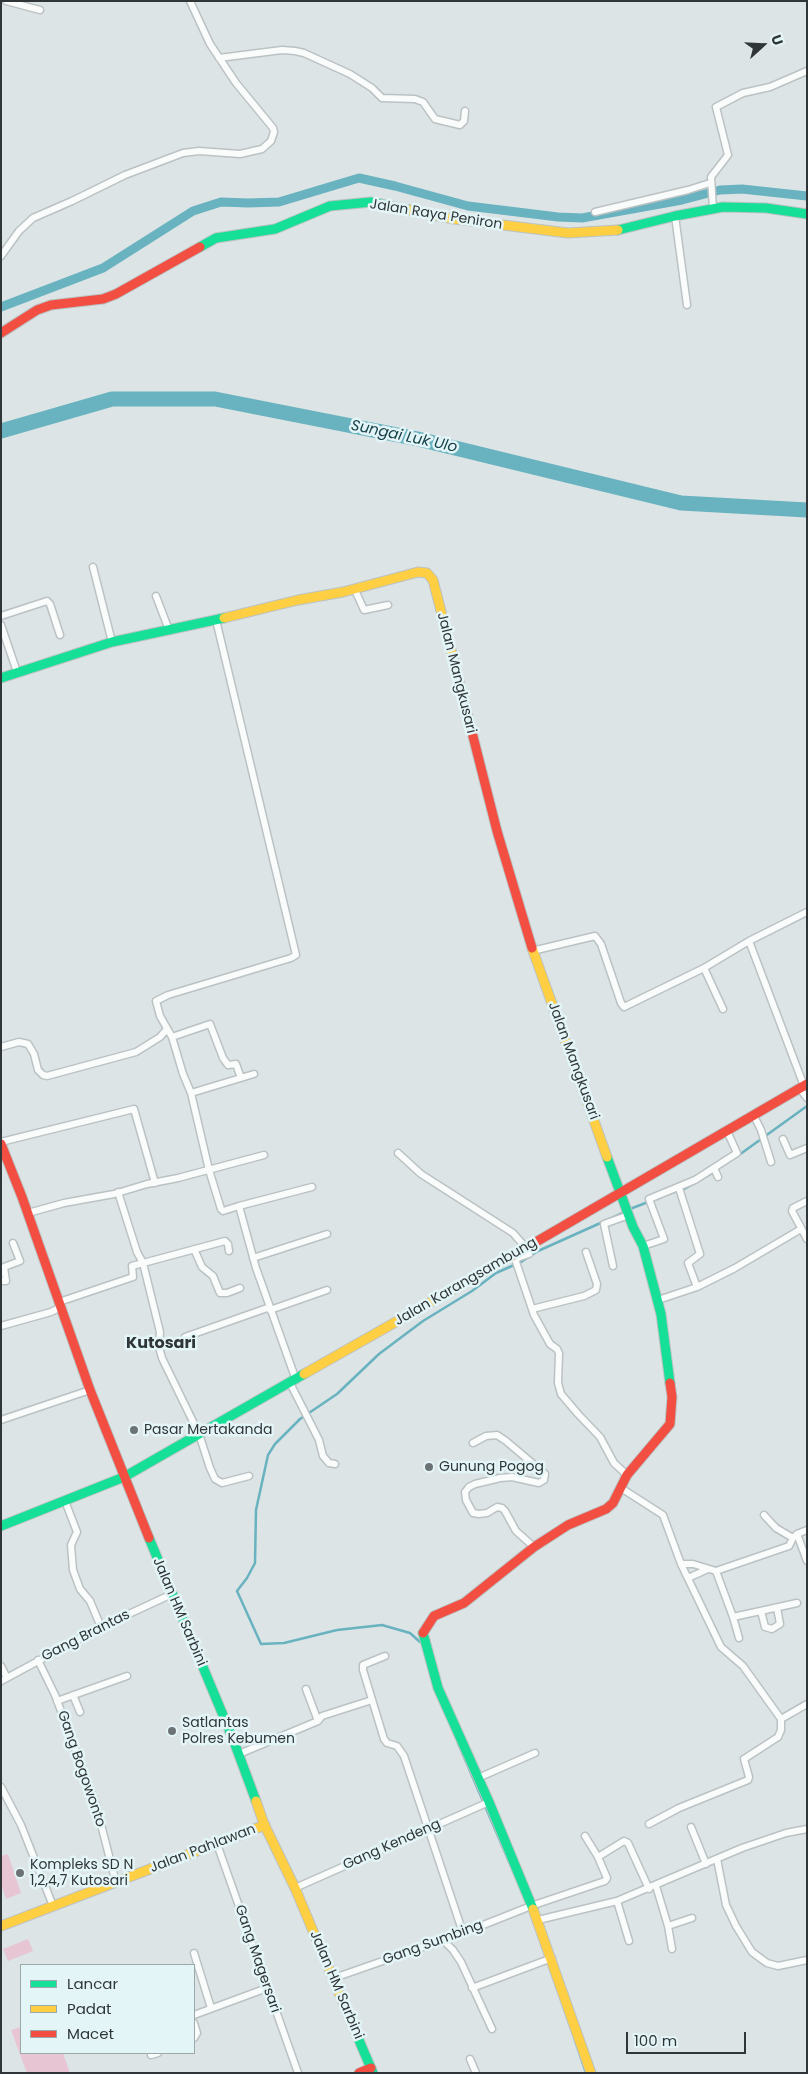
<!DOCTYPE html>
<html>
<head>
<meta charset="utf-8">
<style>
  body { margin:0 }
  #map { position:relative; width:808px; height:2074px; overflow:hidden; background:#dce4e6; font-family:Poppins,sans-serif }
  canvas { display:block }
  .frame { position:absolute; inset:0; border:2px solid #303638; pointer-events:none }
  .legend { position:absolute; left:20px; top:1964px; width:175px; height:90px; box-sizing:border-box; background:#e4f5f8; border:1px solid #9ca9ab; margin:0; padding:6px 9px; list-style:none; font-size:15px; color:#303638 }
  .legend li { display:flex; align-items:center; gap:10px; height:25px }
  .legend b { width:25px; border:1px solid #9ca9ab }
  .north { position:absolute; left:738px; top:20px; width:50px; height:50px; -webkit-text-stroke:4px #e4f5f8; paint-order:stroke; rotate:70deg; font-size:14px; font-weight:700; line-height:20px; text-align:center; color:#303638 }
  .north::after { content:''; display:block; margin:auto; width:18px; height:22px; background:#303638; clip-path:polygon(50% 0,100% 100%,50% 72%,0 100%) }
  .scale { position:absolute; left:626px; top:2032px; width:120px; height:22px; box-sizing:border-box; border:2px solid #303638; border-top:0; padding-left:6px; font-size:15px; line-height:18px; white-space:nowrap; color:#303638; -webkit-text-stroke:4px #e4f5f8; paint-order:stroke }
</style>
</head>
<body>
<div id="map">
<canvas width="808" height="2074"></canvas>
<div class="frame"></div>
<ul class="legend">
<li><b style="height:6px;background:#16e098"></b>Lancar</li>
<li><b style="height:6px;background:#ffcf43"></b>Padat</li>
<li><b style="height:6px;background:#f24e42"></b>Macet</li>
</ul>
<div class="north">U</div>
<div class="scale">100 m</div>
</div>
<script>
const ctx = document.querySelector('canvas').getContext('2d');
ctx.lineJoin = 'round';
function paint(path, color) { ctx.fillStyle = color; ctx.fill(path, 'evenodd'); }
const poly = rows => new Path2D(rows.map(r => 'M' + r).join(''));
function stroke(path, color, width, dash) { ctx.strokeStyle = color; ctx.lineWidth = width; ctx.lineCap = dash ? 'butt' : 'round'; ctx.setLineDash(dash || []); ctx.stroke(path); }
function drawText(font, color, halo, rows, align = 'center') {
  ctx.font = font + ' Poppins,sans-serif'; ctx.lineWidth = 5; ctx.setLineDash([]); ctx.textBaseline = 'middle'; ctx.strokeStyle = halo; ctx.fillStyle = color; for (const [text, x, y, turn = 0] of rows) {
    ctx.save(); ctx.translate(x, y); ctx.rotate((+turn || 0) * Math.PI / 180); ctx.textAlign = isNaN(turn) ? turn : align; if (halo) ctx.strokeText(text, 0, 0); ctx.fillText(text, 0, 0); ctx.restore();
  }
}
paint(poly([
  [8,1854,21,1893,6,1899,1,1884,1,1856],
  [28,1939,33,1951,8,1961,3,1949],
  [21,2027,21,2053,63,2053,70,2073,27,2073,11,2030]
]), '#e7c5d3');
stroke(poly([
  [739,1155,807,1106],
  [663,1196,686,1188,714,1172],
  [630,1209,648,1202],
  [420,1642,410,1633,382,1625,337,1630,284,1643,261,1644,237,1591,247,1578,255,1563,256,1510,268,1455,275,1444,300,1419,337,1394,379,1354,423,1321,472,1291,496,1273,521,1262,538,1251,625,1212],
  [458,1743,525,1899],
  [565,2010,586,2073]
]), '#69b2bf', 2.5);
stroke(poly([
  [1,307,103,268,193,211,221,202,248,203,279,202,359,178,395,186,468,206,558,217,582,218,682,200,720,190,742,189,807,196]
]), '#69b2bf', 9);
stroke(poly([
  [1,431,112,399,215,399,418,439,681,503,807,510]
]), '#69b2bf', 15);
const street = poly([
  [6,1,40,10],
  [219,58,282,50,295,51,304,53,350,74,372,88,382,98,415,99,423,102,435,119,460,125,464,121,465,111],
  [713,209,711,177,728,155,716,107,743,93,770,87,807,71],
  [595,212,688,190,710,183],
  [675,216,687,305],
  [1,256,19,231,33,218,72,201,125,175,183,153,199,151,240,154,262,149,271,141,274,132,273,128,236,83,210,44,190,1],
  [93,567,112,642],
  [355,590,364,610,388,605],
  [156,596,169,630],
  [1,616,47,601,50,604,60,635],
  [1,625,17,672],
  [749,941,804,1086],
  [532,951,595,936,601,944,621,1003,624,1007,704,968,749,941,807,912],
  [704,968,723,1009],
  [172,1037,210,1024,223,1058,228,1065,236,1064,241,1078],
  [1,1047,19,1042,28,1044,34,1054,38,1070,43,1075,47,1076,136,1052,160,1037,167,1029],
  [254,1074,191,1093,209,1170,221,1209,223,1211,239,1206,256,1268,296,1380],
  [800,1089,807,1098],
  [191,1093,183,1074,172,1037,160,1016,156,1001,168,995,291,958,296,955,216,620],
  [754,1116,761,1130,771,1162],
  [783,1139,790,1155,807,1148],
  [1,1142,134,1109,155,1183],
  [398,1153,421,1174,513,1233,527,1249,529,1254,517,1258,516,1262,534,1315,550,1344,557,1349,559,1353,558,1383,561,1394,578,1414,600,1437,614,1463,627,1475],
  [714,1168,718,1177],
  [679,1188,700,1254,688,1263,697,1287],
  [118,1192,137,1252,143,1263,160,1332,159,1347,162,1358,199,1434,210,1468,215,1479,222,1483,249,1476],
  [807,1201,793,1208,792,1211,807,1239],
  [239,1206,312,1187],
  [28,1213,64,1203,114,1194,147,1184,178,1178,264,1155],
  [643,1246,664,1239,649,1199,695,1180,737,1153,727,1131],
  [194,1249,202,1267,213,1276,220,1293,227,1293,240,1288],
  [253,1258,327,1234],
  [613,1266,604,1224,629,1215],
  [1,1281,6,1281,4,1267,20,1261,13,1243],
  [658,1300,697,1287,735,1268,801,1229],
  [59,1302,133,1277,132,1266,225,1241,228,1244,229,1251],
  [532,1309,584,1296,596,1290,597,1284,586,1252],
  [270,1310,327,1290],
  [1,1326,51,1312,61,1307],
  [185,1337,270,1307],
  [290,1383,319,1440,323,1456,329,1463,335,1464],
  [1,1420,90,1390],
  [473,1443,486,1436,497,1435,506,1441,545,1474,544,1480,539,1483,512,1477,500,1478,475,1484,469,1487,465,1492,466,1500,473,1513,479,1514,487,1513,497,1507,502,1508,505,1511,516,1531,534,1547],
  [621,1488,663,1515,681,1564,721,1647,743,1666,781,1719,807,1704],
  [65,1501,77,1532,71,1545,73,1570,80,1589,90,1601,101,1627],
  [764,1515,776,1528,793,1538],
  [797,1534,807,1561],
  [681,1564,693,1564,716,1571,789,1546,793,1538,797,1534,807,1530],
  [716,1571,733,1617,739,1638],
  [688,1578,708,1569],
  [761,1611,765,1627,772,1629,780,1624,777,1608],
  [733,1617,797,1603],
  [385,1656,363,1665,363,1670,384,1739,387,1743,397,1746,404,1756,463,1933],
  [38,1660,55,1695,96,1805,115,1879,114,1882],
  [1,1666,7,1678],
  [1,1681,101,1627,172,1594],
  [306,1689,318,1721],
  [73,1695,80,1712],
  [57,1701,127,1676],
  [239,1754,318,1721,322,1716,372,1700],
  [478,1778,535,1753],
  [1,1787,21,1825,53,1906],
  [649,1824,679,1808,748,1780,749,1777,744,1759,778,1737,781,1730,781,1719],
  [691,1827,706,1864],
  [585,1836,598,1857],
  [217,1844,298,2073],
  [717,1859,726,1905,736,1926,752,1952,767,1963,778,1966,807,1960],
  [656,1886,668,1926,692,1918],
  [295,1888,489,1802],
  [617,1901,629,1941],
  [538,1920,617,1901,742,1848,786,1833,807,1829],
  [668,1926,672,1949],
  [443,1940,453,1950,461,1962,492,2029],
  [194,1953,211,2008],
  [334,1978,463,1933,531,1906,605,1881,607,1878,598,1857,624,1841,628,1843,649,1889],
  [472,1988,552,1958],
  [194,2015,267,1988],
  [194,2023,197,2033,194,2038],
  [151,2055,158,2053],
  [470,2059,476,2073]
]);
const fast = poly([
  [618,230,675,216,723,207,766,208,807,214],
  [200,247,216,238,275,229,330,206,371,202,409,210],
  [1,678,112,642,224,618],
  [607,1157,633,1227,643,1246,661,1314,670,1383],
  [1,1526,124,1477,304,1374],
  [149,1538,233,1739,256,1801],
  [423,1633,438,1688,489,1802,533,1909],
  [344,2005,373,2073]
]);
const slow = poly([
  [409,210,454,219,568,233,618,230],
  [224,618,298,600,343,592,418,572,427,573,433,580,460,685],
  [532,948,607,1157],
  [304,1374,505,1260],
  [256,1801,264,1824,295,1888,344,2005],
  [533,1909,591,2073],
  [1,1926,265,1825]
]);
const jam = poly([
  [1,333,37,310,51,305,103,299,116,294,200,247],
  [460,685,497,831,532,948],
  [1,1144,22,1197,90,1390,149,1538],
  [505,1260,807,1084],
  [423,1633,434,1616,464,1603,534,1547,568,1525,606,1509,613,1503,627,1475,670,1424,672,1397,670,1383],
  [359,2073,371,2068]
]);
stroke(street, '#bbc2c3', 9);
stroke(fast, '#bbc2c3', 11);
stroke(slow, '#bbc2c3', 11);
stroke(jam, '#bbc2c3', 11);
stroke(street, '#fafbfb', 6);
stroke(fast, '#16e098', 9);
stroke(slow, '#ffcf43', 9);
stroke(jam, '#f24e42', 9);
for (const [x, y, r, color] of [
  [134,1430,5,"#6c7375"],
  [429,1467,5,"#6c7375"],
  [172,1731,5,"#6c7375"],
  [20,1873,5,"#6c7375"]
]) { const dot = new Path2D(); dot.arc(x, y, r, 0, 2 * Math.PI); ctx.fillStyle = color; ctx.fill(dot); stroke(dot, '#e4f5f8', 2); }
drawText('14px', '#303638', '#e4f5f8', [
  ["Jalan Raya Peniron",436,215,9],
  ["Jalan Mangkusari",456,673,76],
  ["Jalan Mangkusari",573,1061,70],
  ["Jalan Karangsambung",466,1282,-30],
  ["Jalan HM Sarbini",179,1612,67],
  ["Gang Brantas",86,1636,-27],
  ["Gang Bogowonto",81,1769,71],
  ["Gang Kendeng",392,1845,-24],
  ["Jalan Pahlawan",203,1849,-21],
  ["Gang Sumbing",433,1943,-20],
  ["Gang Magersari",257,1959,71],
  ["Jalan HM Sarbini",336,1985,67]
]);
drawText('14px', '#303638', '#e4f5f8', [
  ["Pasar Mertakanda",144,1430],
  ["Gunung Pogog",439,1467],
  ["Satlantas",182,1723],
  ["Polres Kebumen",182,1739],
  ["Kompleks SD N",30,1865],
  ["1,2,4,7 Kutosari",30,1881]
], 'left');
drawText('italic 15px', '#17434b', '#e4f5f8', [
  ["Sungai Luk Ulo",404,437,12]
]);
drawText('bold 16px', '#303638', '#e4f5f8', [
  ["Kutosari",161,1344]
]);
</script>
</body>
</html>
